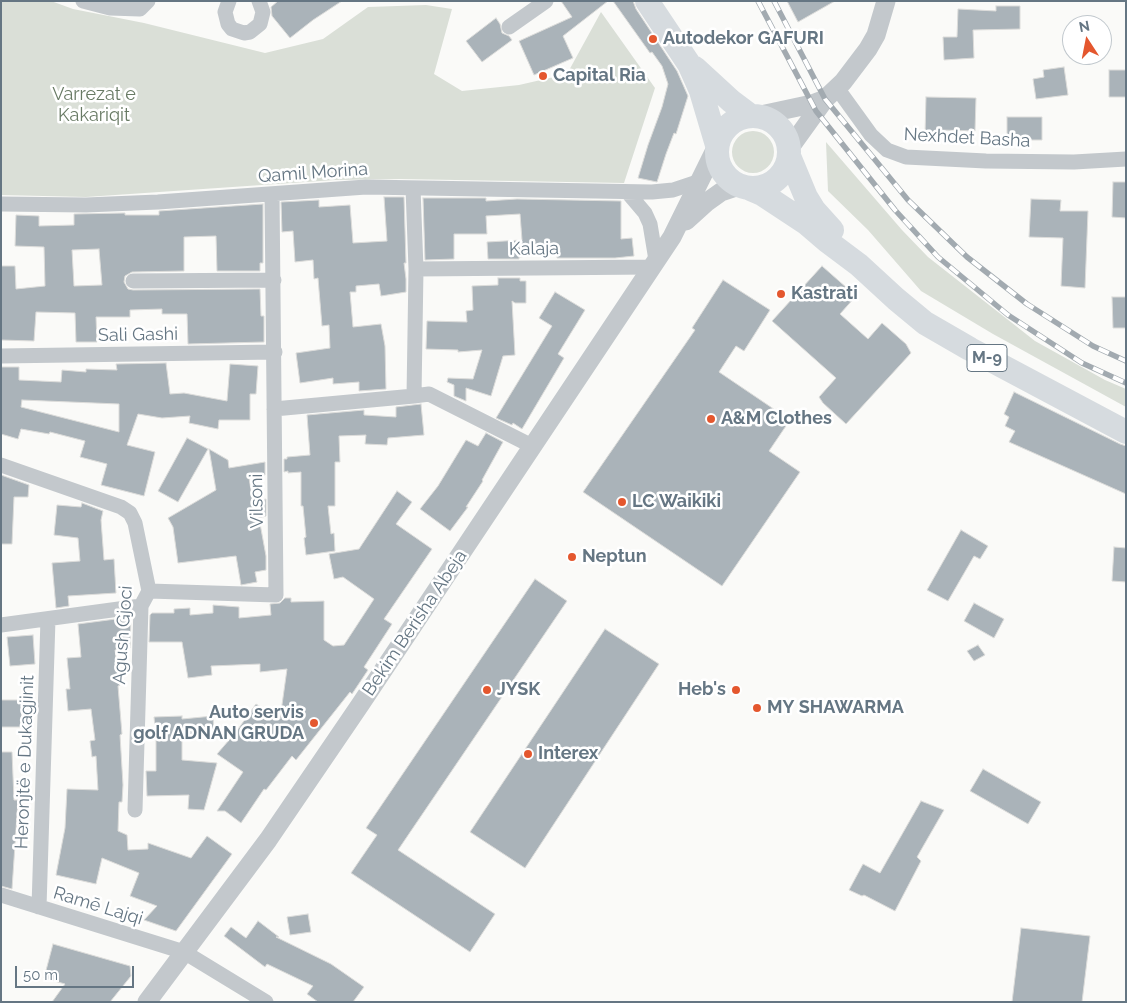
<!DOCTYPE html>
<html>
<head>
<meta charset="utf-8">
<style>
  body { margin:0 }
  #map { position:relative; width:1127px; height:1003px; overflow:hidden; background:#fafaf8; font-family:Raleway,sans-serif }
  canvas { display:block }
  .frame { position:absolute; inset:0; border:2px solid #657683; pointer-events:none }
  .north { position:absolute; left:1062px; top:15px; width:50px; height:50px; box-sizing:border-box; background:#fff; border:1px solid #c1c8cd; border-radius:50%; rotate:349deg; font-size:14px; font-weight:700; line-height:20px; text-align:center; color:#657683 }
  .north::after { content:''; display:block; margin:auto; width:18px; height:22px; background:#e4572e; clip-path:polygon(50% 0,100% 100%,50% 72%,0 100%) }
  .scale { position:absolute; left:15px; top:966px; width:119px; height:22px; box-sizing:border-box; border:2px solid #657683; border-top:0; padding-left:6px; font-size:15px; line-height:18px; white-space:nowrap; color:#657683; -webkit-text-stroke:4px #fff; paint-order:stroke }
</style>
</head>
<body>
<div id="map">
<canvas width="1127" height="1003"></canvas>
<div class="frame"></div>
<div class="north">N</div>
<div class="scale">50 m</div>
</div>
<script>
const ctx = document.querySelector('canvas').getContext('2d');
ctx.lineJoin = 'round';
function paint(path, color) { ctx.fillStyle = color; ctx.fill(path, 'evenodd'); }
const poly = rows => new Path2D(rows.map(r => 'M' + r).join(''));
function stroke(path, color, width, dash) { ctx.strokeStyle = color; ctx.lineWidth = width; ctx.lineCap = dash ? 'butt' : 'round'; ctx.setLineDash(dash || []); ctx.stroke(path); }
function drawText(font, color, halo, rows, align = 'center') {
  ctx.font = font + ' Raleway,sans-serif'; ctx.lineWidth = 5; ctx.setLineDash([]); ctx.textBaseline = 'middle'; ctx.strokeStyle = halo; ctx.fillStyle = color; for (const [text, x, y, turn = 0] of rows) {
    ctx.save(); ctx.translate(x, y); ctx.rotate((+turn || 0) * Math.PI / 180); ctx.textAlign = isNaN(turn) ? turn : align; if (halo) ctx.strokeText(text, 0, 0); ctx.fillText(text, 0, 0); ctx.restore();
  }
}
paint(poly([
  [1,1,51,1,73,9,144,23,265,53,323,39,368,7,426,5,452,9,434,74,462,91,519,85,567,74,601,12,655,88,624,183,400,179,335,180,86,197,1,195],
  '732 152a21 21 0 1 1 42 0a21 21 0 1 1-42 0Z',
  [826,142,902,230,928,257,1035,341,1105,380,1126,389,1126,407,993,334,921,291,868,230,828,191]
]), '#dadfd7');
const building = poly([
  [278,1,342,1,313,20,290,38,272,16,271,7,278,1],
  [561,1,608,1,563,36,573,58,534,75,519,41,572,17,561,1],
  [613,1,633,1,636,9,677,71,688,96,676,134,674,133,666,154,657,182,638,178,648,145,662,107,668,84,662,66,652,52,650,53,613,1],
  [787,1,835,1,798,22,787,1],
  [996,6,1020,6,1020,29,973,30,974,58,944,60,943,37,957,37,958,9,996,11,996,6],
  [496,18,500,24,502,33,509,36,512,40,482,62,466,41,496,18],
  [1064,67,1068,95,1036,99,1033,79,1044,77,1043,70,1064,67],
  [1109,70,1126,70,1126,97,1109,97,1109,70],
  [926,97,976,98,975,131,940,130,940,135,925,134,926,97],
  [1007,117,1042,117,1042,140,1007,140,1007,117],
  [1113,182,1126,182,1126,218,1112,217,1113,182],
  [384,197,404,197,406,263,404,263,406,279,406,292,381,296,379,284,356,286,356,292,350,292,353,327,381,324,385,346,386,389,359,391,359,382,333,384,333,378,300,383,296,353,330,348,329,325,322,326,318,278,314,279,313,260,295,262,293,231,282,232,281,202,319,200,319,207,350,205,353,243,387,241,384,197],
  [423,198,486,198,486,201,517,199,621,201,621,239,632,238,634,256,615,258,557,258,557,253,519,257,519,259,488,259,487,242,522,240,520,214,486,216,487,234,454,234,454,259,425,260,423,198],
  [1031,199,1061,200,1060,211,1088,211,1085,288,1061,286,1063,238,1029,237,1031,199],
  [263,204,263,263,260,263,260,271,217,271,216,236,184,237,184,271,132,272,125,276,124,282,128,289,133,290,260,289,261,316,264,316,264,342,188,344,187,314,162,314,162,309,130,310,130,317,96,317,97,342,76,342,75,313,36,312,34,341,1,340,1,266,15,266,16,289,45,286,44,247,15,246,16,215,39,216,39,226,74,225,74,214,125,213,125,215,159,215,159,211,263,204],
  [99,249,102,285,74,286,72,250,99,249],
  [822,266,856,296,840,314,868,339,882,323,906,344,911,353,846,424,823,403,819,397,836,378,772,321,822,266],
  [498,278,520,278,520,281,526,281,526,303,515,303,512,301,515,355,503,356,491,396,466,388,466,401,454,396,454,385,447,382,448,378,473,379,482,350,458,352,458,350,426,349,427,321,467,322,466,311,473,310,472,286,498,285,498,278],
  [723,280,770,310,744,351,736,346,719,372,790,420,769,451,800,472,722,586,583,492,695,330,692,328,723,280],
  [555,292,585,310,558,354,564,358,522,429,513,423,512,425,496,418,552,326,539,318,555,292],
  [1112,297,1126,297,1126,328,1113,328,1112,297],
  [166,363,170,394,184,393,227,401,230,364,258,366,256,394,250,394,250,420,219,420,218,429,189,423,190,416,162,418,138,414,127,445,155,452,144,496,101,485,107,464,80,457,85,441,50,432,49,434,21,429,18,439,1,434,1,367,19,367,19,380,61,382,62,370,86,372,86,369,117,370,116,364,166,363],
  [22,400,119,404,119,432,21,407,22,400],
  [1014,392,1120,444,1126,446,1126,494,1009,442,1015,431,1005,426,1009,417,1004,414,1014,392],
  [421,404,424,435,388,438,387,445,365,444,366,435,339,436,340,462,335,462,335,506,328,506,331,534,334,533,335,551,306,555,304,538,306,537,303,506,301,506,301,472,288,473,288,471,284,472,284,459,287,459,287,457,310,455,307,415,364,410,364,415,396,417,396,407,421,404],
  [486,433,503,442,482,480,483,481,466,507,468,507,450,531,420,509,438,486,466,440,478,446,486,433],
  [187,438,208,449,178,502,158,491,187,438],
  [209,449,228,460,229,468,265,462,265,475,249,478,253,502,266,499,266,516,259,518,266,556,266,570,255,572,257,582,241,585,236,556,178,563,173,527,168,518,216,490,209,449],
  [1,475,29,485,28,497,14,497,12,544,1,544,1,475],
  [397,491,412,502,396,524,432,549,384,619,392,624,364,667,368,670,352,694,350,692,296,760,292,756,266,790,264,789,241,823,225,811,217,811,243,772,217,754,236,732,256,704,280,719,287,669,260,672,260,664,211,666,212,675,188,678,182,642,149,642,150,615,152,613,174,613,174,609,190,608,190,615,213,613,213,605,239,607,239,618,271,615,270,604,280,603,285,598,291,598,291,602,324,601,324,640,333,646,344,645,374,599,343,577,334,579,329,554,359,549,397,491],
  [82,503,103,511,101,520,104,560,114,559,116,593,68,596,69,606,56,608,52,563,80,561,78,538,54,535,57,505,81,507,82,503],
  [961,530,988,546,980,559,974,556,948,601,927,590,961,530],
  [1114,547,1126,548,1126,582,1112,581,1114,547],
  [535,579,567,601,398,850,495,914,470,952,351,873,377,835,366,828,535,579],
  [974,603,1004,619,994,638,964,621,974,603],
  [131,617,130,648,115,650,120,685,118,686,122,734,120,735,123,785,122,802,119,802,118,831,127,835,128,850,148,849,148,843,191,858,207,836,232,854,176,931,144,920,157,906,130,896,139,873,102,858,96,884,56,875,65,828,67,789,98,790,96,756,92,757,90,741,95,740,91,709,68,711,66,689,70,689,67,658,81,657,78,624,131,617],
  [605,629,659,664,525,868,470,832,605,629],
  [33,635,35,664,10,666,7,637,33,635],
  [978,645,985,655,974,661,967,651,978,645],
  [1,700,22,700,21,727,1,727,1,700],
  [182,716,182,719,213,716,214,733,182,737,182,760,217,763,204,810,188,809,189,795,147,796,146,771,156,771,156,738,154,717,182,716],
  [1,752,12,752,14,800,18,800,12,889,1,886,1,752],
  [983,769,1041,802,1028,824,970,791,983,769],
  [921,801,944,810,917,857,921,861,895,911,864,895,862,896,849,890,863,864,880,873,921,801],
  [308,914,311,932,290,935,287,917,308,914],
  [258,921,279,937,276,937,331,964,364,987,353,1002,318,1002,307,994,313,986,267,964,265,967,224,936,231,927,246,938,258,921],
  [1021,928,1090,936,1082,1002,1012,1002,1021,928],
  [53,944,130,966,131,976,110,1002,52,1002,65,984,44,978,53,944]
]);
paint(building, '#aab3b9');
stroke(building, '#dcdcda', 1);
stroke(poly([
  [83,1,110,8,140,9,148,1],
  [229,1,225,12,228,24,232,29,244,33,250,32,260,24,263,12,259,1],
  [509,27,546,1],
  [837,88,871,135,887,150,906,157,986,161,1074,162,1126,159],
  [628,193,645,213,650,224,656,260],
  [1,204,86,205,158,202,366,187,652,192,673,190,700,181],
  [416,269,652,267],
  [133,281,274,280],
  [1,356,275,352],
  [414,396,429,394,532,446],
  [274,409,414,396,416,269,413,188],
  [1,465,121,507,130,513,135,523,149,591,141,606,135,810],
  [149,591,276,595,272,194],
  [1,625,141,606],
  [1,895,184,952,266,1002],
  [39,907,48,619]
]), '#c3c8cc', 15);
stroke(poly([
  [756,116,812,104,825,99],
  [789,149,825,99,843,82,868,49,876,35,886,1],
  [686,221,707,202,721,192,739,186],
  [147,1002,268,840,360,705,672,237,716,148]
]), '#c3c8cc', 19);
stroke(poly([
  [647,1,689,64,701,91,717,145],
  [695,68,731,101,751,116],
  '717 152a36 36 0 1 1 72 0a36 36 0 1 1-72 0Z',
  [789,156,806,197,814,210,832,230],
  [748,188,762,194,806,223,827,241,859,265,896,299,925,323,970,349,1126,432]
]), '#d6dbdf', 24);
const rail = poly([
  [758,1,816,111,895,210,938,257,1008,315,1082,363,1126,383],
  [774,1,825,99,908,200,967,257,1027,304,1093,346,1126,361]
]);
stroke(rail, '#a2aab0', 5.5);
stroke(rail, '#fff', 4, [11]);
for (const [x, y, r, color] of [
  [653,39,5,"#e4572e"],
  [543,76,5,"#e4572e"],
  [781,294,5,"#e4572e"],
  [711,419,5,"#e4572e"],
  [622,502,5,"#e4572e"],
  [572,557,5,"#e4572e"],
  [487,690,5,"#e4572e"],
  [736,690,5,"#e4572e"],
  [757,708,5,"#e4572e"],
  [314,723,5,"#e4572e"],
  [528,754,5,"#e4572e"]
]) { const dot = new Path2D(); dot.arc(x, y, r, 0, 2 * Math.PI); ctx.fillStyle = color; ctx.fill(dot); stroke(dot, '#fff', 2); }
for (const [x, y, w] of [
  [987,358,40]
]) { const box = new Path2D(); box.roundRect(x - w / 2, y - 13.5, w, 27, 4); ctx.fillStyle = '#fff'; ctx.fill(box); stroke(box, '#657683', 1); }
drawText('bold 16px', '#657683', null, [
  ["M-9",987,358]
]);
drawText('bold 18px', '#657683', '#fff', [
  ["Autodekor GAFURI",663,39],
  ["Capital Ria",553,76],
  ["Kastrati",791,294],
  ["A&M Clothes",721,419],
  ["LC Waikiki",632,502],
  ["Neptun",582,557],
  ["JYSK",497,690],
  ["Heb's",726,690,"right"],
  ["MY SHAWARMA",767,708],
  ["Auto servis",304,713,"right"],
  ["golf ADNAN GRUDA",304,734,"right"],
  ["Interex",538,754]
], 'left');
drawText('18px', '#687a64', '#fff', [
  ["Varrezat e",94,95],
  ["Kakariqit",94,116]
]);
drawText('18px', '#657683', '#fff', [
  ["Nexhdet Basha",967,138,3],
  ["Qamil Morina",313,173,-4],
  ["Kalaja",534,249,-1],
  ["Sali Gashi",138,335,-1],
  ["Vilsoni",257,501,-91],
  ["Bekim Berisha Abeja",415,623,-56],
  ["Agush Gjoci",123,635,-86],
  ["Heronjtë e Dukagjinit",25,762,-88],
  ["Ramē Lajqi",98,906,17]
]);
</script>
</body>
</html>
